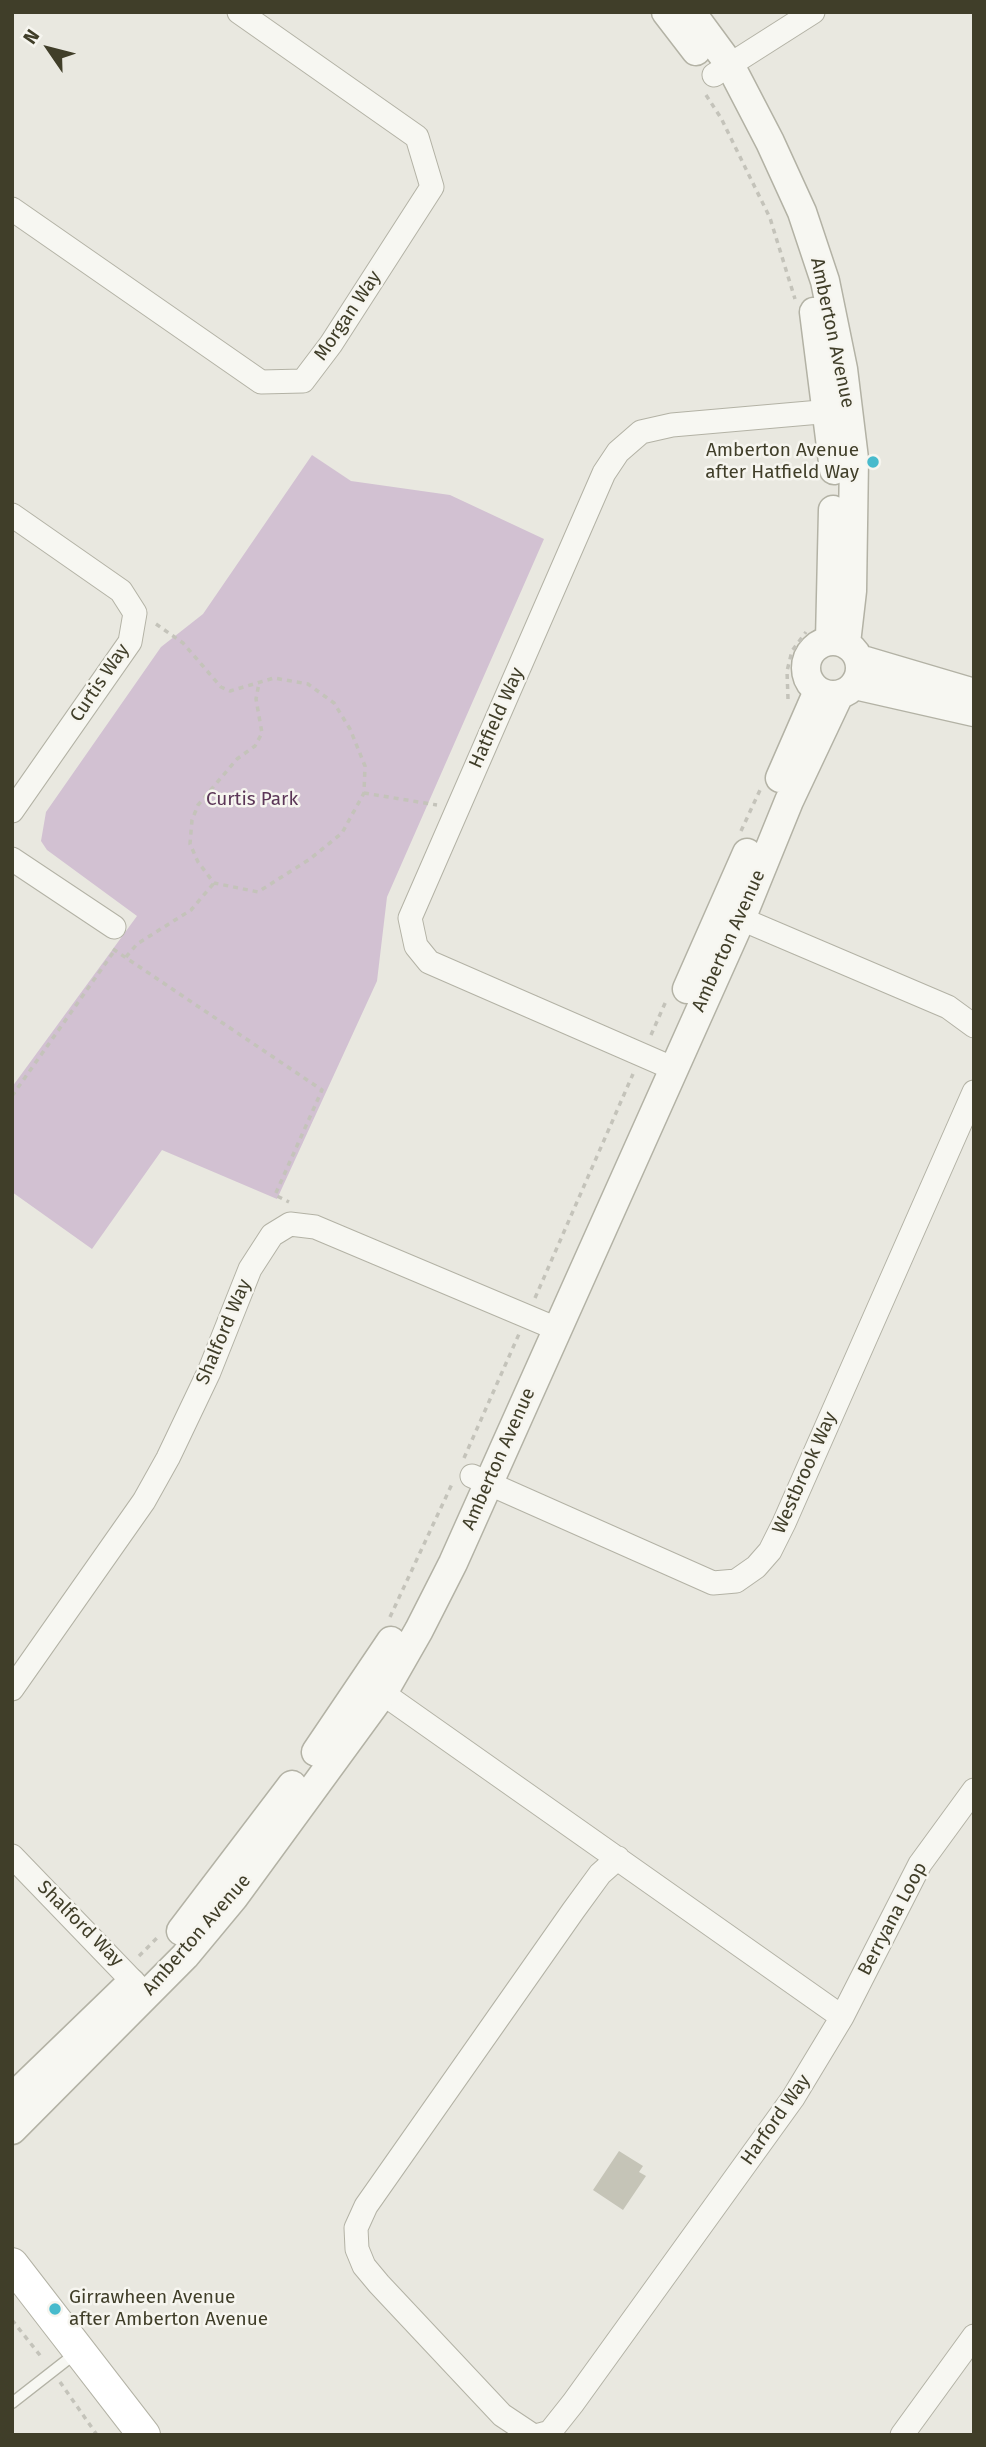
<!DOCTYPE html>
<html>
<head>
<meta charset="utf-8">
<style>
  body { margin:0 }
  #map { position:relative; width:986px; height:2447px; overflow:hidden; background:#e9e8e0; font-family:"Fira Sans",sans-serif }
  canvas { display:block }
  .frame { position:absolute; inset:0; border:14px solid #403e29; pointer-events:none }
  .north { position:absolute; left:14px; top:14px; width:70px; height:70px; -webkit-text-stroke:5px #f6f5ef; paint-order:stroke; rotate:305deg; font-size:19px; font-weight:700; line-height:28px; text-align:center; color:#403e29 }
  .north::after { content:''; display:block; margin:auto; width:24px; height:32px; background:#403e29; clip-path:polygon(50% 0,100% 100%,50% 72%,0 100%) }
</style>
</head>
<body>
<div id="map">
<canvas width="986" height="2447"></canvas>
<div class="frame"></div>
<div class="north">N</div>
</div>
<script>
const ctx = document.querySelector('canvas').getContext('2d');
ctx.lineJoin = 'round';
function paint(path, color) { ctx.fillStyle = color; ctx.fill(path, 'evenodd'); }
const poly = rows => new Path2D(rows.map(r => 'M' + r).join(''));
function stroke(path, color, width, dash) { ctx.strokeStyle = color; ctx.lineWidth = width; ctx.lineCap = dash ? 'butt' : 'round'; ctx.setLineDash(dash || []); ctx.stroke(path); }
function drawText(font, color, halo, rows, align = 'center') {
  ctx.font = font + ' "Fira Sans",sans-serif'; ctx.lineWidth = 5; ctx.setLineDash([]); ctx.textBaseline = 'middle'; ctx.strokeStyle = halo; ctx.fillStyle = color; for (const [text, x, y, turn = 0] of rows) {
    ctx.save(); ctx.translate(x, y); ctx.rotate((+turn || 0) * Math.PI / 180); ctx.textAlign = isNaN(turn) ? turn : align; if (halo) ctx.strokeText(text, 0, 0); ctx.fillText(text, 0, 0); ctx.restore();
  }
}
paint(poly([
  [312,455,351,481,450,495,544,539,387,897,377,981,277,1199,162,1150,92,1249,12,1192,12,1087,137,916,47,850,41,841,46,812,161,647,203,614]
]), '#d2c1d2');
paint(poly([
  [619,2151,643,2166,639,2172,646,2176,623,2210,593,2190]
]), '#c5c4b7');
const service = poly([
  [12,2403,76,2353]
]);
const minor = poly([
  [714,75,813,12],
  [12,209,261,382,303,381,331,344,432,187,417,137,239,12],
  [12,515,121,591,135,613,130,642,12,811],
  [12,859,114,927],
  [725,912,948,1007,974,1026],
  [672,1068,429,962,416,946,410,918,604,473,618,452,641,432,672,425,843,410],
  [472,1476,713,1583,736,1581,756,1567,770,1551,784,1523,974,1092],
  [371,1685,842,2017,793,2098,573,2403,550,2432,539,2435],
  [12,1689,144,1501,168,1458,209,1372,250,1269,272,1235,290,1224,315,1227,557,1329],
  [12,1856,146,1995],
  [842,2017,920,1864,974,1790],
  [532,2435,502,2415,379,2284,364,2266,357,2249,356,2228,366,2206,573,1911,600,1874,618,1858],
  [902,2435,974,2336]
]);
const tertiary = poly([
  [666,12,696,51],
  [691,12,730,65,770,142,802,212,825,281,843,369,854,459,852,591,846,643],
  [814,312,834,470],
  [830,640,833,510],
  '806 668a27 27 0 1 1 54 0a27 27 0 1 1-54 0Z',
  [859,659,974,693],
  [855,685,974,712],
  [780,778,818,691],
  [687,989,747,853],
  [316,1752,391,1641],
  [181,1931,292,1785],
  [12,2098,131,1983],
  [12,2130,185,1956,234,1897,383,1693,419,1630,453,1563,741,919,789,801,839,695]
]);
const secondary = poly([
  [12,2264,144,2435]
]);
stroke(service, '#b3b2a5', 13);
stroke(minor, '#b3b2a5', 25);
stroke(tertiary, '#b3b2a5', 31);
stroke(secondary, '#b3b2a5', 34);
stroke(poly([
  [706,95,721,118,770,218,795,299],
  [156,624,183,643,221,687,230,691,274,678,308,684,334,703,350,729,365,766,364,793,342,833,310,859,258,892,214,883,198,862,190,844,192,820,198,805,237,759,255,746,262,733,256,699,259,683],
  [788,699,787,671,792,651,806,632],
  [364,793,437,805],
  [741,831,760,790],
  [113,949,322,1090,275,1195,289,1202],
  [126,957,137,944,191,910,214,883],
  [651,1035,666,1001],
  [12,1096,115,950],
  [535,1298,633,1074],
  [464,1458,519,1334],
  [390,1617,452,1484],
  [139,1956,158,1937],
  [12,2320,43,2359],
  [60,2382,97,2435]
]), '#c4c3ba', 3.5, [5, 5]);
stroke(service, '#f7f7f2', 10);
stroke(minor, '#f7f7f2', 23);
stroke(tertiary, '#f7f7f2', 28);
stroke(secondary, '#fff', 32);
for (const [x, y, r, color] of [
  [873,462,7,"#47bacc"],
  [55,2309,7,"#47bacc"]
]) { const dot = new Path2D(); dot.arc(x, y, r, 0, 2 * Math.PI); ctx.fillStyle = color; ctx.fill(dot); stroke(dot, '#f6f5ef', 2.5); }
drawText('19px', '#403e29', '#f6f5ef', [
  ["Morgan Way",348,316,-56],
  ["Amberton Avenue",832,333,78],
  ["Curtis Way",100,683,-56],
  ["Hatfield Way",497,718,-66],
  ["Amberton Avenue",729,941,-66],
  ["Shalford Way",224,1332,-67],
  ["Amberton Avenue",499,1459,-66],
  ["Westbrook Way",805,1473,-66],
  ["Berryana Loop",893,1919,-62],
  ["Shalford Way",80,1924,45],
  ["Amberton Avenue",197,1935,-49],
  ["Harford Way",776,2120,-55]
]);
drawText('19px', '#403e29', '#f6f5ef', [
  ["Amberton Avenue",859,451],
  ["after Hatfield Way",859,473],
  ["Girrawheen Avenue",69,2298,"left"],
  ["after Amberton Avenue",69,2320,"left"]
], 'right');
drawText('19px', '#5b3657', '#f6f5ef', [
  ["Curtis Park",252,800]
]);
</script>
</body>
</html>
